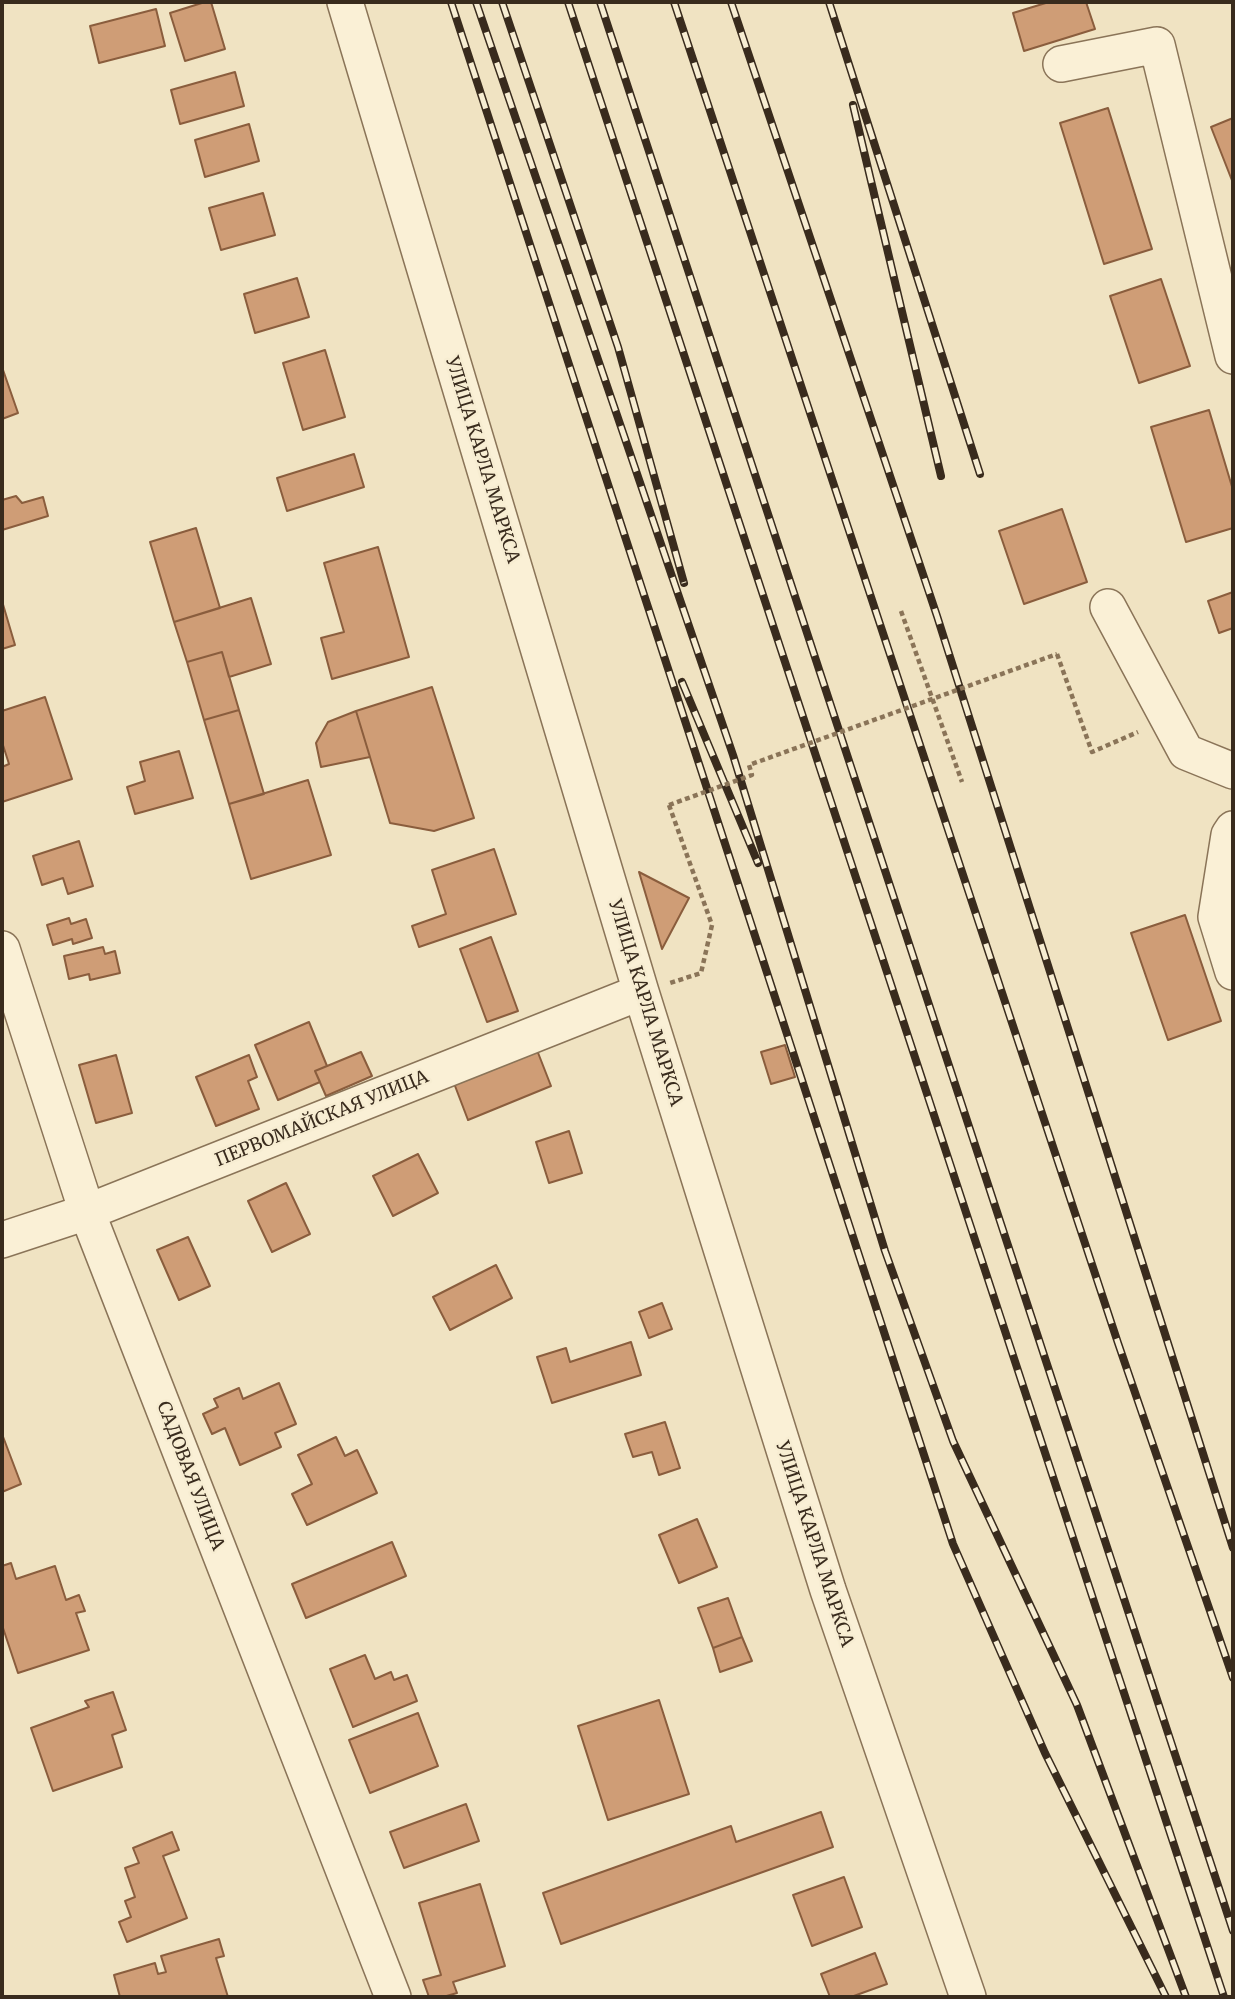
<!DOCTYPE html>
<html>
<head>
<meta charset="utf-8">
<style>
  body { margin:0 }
  #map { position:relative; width:1235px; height:1999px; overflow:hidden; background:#f0e3c2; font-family:Merriweather,serif }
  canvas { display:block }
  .frame { position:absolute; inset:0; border:4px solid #392b1d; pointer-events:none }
</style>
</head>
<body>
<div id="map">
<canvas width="1235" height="1999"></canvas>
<div class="frame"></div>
</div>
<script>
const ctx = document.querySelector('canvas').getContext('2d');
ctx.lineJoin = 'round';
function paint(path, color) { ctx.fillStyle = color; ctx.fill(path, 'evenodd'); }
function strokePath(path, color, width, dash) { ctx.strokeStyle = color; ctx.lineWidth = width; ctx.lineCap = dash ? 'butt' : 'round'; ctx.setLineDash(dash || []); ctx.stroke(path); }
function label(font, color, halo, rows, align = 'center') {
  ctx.font = font + ' Merriweather,serif'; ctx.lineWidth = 5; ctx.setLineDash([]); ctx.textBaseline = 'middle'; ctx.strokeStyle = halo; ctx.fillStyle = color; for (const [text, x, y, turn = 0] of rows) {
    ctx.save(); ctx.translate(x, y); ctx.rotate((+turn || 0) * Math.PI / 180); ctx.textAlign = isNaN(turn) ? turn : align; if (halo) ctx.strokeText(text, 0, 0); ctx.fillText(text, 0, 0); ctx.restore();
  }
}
const building = new Path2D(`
  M205 2H211L225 49 185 61 170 13Z
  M1049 2H1086L1095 29 1024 51 1013 13Z
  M156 9 165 46 99 63 90 26Z
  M235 72 244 106 180 124 171 90Z
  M1108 108 1152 249 1104 264 1060 123Z
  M1233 118V183L1211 127Z
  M249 124 259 161 205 177 195 140Z
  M263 193 275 235 221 250 209 208Z
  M297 278 309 317 255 333 244 294Z
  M1161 279 1190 366 1139 383 1110 296Z
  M325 350 345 417 303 430 283 363Z
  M2 367 18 413 2 419Z
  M1209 410 1233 490V528L1186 542 1151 427Z
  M354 454 364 487 287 511 277 478Z
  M16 496 22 503 43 497 48 516 2 530V500Z
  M1062 509 1087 582 1024 604 999 531Z
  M196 528 220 608 174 622 150 542Z
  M378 547 409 657 332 679 321 638 344 632 324 563Z
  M1233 592V628L1219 633 1208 601Z
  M251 598 271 664 229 677 222 652 187 662 174 622Z
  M2 601 15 645 2 649Z
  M222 652 239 710 204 720 187 662Z
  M432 687 474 818 434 831 390 823 356 711Z
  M45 697 72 779 2 802V767L9 764 2 742V711Z
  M239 710 264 794 229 804 204 720Z
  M356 711 370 757 321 767 316 743 328 722Z
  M179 751 193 798 135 814 127 787 145 781 140 762Z
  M308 780 331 855 251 879 229 804Z
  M79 841 93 886 68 894 63 878 42 885 33 856Z
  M494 849 516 914 419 947 412 926 446 914 432 870Z
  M639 872 689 898 662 949Z
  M1185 915 1221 1021 1168 1040 1131 933Z
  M69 918 71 924 86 919 92 938 73 944 72 939 53 945 47 925Z
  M491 937 518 1011 487 1022 460 949Z
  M103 947 105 954 115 951 120 973 90 980 89 974 69 979 64 956Z
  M309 1022 327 1066 315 1071 320 1082 278 1100 255 1045Z
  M535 1045 551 1086 468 1120 452 1078Z
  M785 1045 795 1077 771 1084 761 1052Z
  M361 1052 372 1076 326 1096 315 1071Z
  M116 1055 132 1113 96 1123 79 1065Z
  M249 1055 257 1077 248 1081 259 1109 216 1126 196 1077Z
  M569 1131 582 1173 549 1183 536 1142Z
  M418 1154 438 1193 393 1216 373 1176Z
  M286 1183 310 1234 272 1252 248 1201Z
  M188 1237 210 1286 179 1300 157 1250Z
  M496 1265 512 1298 450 1330 433 1297Z
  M662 1303 672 1329 649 1338 639 1312Z
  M631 1342 641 1375 552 1403 537 1357 566 1348 570 1362Z
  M279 1383 296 1424 275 1433 281 1447 240 1465 225 1428 212 1434 203 1414 218 1407 214 1399 239 1388 243 1399Z
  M665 1422 680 1468 659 1475 652 1452 633 1457 625 1434Z
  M2 1434 21 1484 2 1492Z
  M336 1437 345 1456 357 1450 377 1493 307 1525 292 1494 312 1484 298 1455Z
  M697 1519 717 1567 679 1583 659 1535Z
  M392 1542 406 1576 306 1618 292 1584Z
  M11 1563 16 1579 55 1566 66 1600 79 1595 85 1611 76 1613 89 1650 18 1673 2 1625V1566Z
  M728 1598 742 1637 713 1648 698 1608Z
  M742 1637 752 1661 720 1672 713 1648Z
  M365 1655 375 1679 391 1672 394 1680 407 1675 417 1701 353 1727 330 1669Z
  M113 1692 126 1730 112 1735 122 1767 53 1791 31 1728 89 1707 85 1701Z
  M659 1700 689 1794 608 1820 578 1726Z
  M418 1713 438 1766 370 1793 349 1740Z
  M466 1804 479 1841 404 1868 390 1832Z
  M821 1812 833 1847 561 1944 543 1893 731 1826 736 1842Z
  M172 1832 179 1850 163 1856 187 1918 127 1942 119 1922 131 1917 125 1901 135 1897 125 1868 139 1863 133 1848Z
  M844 1877 862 1927 812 1946 793 1895Z
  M480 1884 505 1966 453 1982 457 1993 443 1997H429L423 1980 441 1975 419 1903Z
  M219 1939 224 1956 216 1958 228 1997H120L114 1975 155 1963 158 1974 166 1972 161 1956Z
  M875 1953 887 1984 851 1997H830L821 1974Z`);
paint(building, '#cf9d76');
strokePath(building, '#8a5d3d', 2);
const minor = new Path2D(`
  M345 2 641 992 828 1590 968 1997
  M1061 64 1157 45 1233 356
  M1108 607 1186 752 1233 771
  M1233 829 1229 835 1216 917 1233 972
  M2 949 87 1212 393 1997
  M2 1240 87 1212 641 992`);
strokePath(minor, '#8a7458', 38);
strokePath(new Path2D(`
  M901 611 962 782
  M1057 654 1092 752 1138 732
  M669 805 712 925 701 973 670 983`), '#8a7458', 4.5, [5, 3.5]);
strokePath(minor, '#faf0d6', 35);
const rail = new Path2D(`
  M451 2 953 1544 1045 1753 1166 1997
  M476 2 733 755 885 1251 953 1441 1077 1705 1186 1997
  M502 2 618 347 684 583
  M568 2 1224 1997
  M600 2 1233 1931
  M674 2 1118 1343 1233 1678
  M731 2 937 616 1233 1548
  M829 2 980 474
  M853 105 941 476
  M682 682 758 863`);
strokePath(rail, '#392b1d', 8);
strokePath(rail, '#f7edd2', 5, [16]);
strokePath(new Path2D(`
  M669 805 752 775 749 765 1057 654`), '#8a7458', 4.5, [5, 3.5]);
label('18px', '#392b1d', '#f7edd2', [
  ["УЛИЦА КАРЛА МАРКСА",482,460,73],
  ["УЛИЦА КАРЛА МАРКСА",645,1003,73],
  ["ПЕРВОМАЙСКАЯ УЛИЦА",322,1119,-22],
  ["САДОВАЯ УЛИЦА",190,1476,69],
  ["УЛИЦА КАРЛА МАРКСА",814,1544,72]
]);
</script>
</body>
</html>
